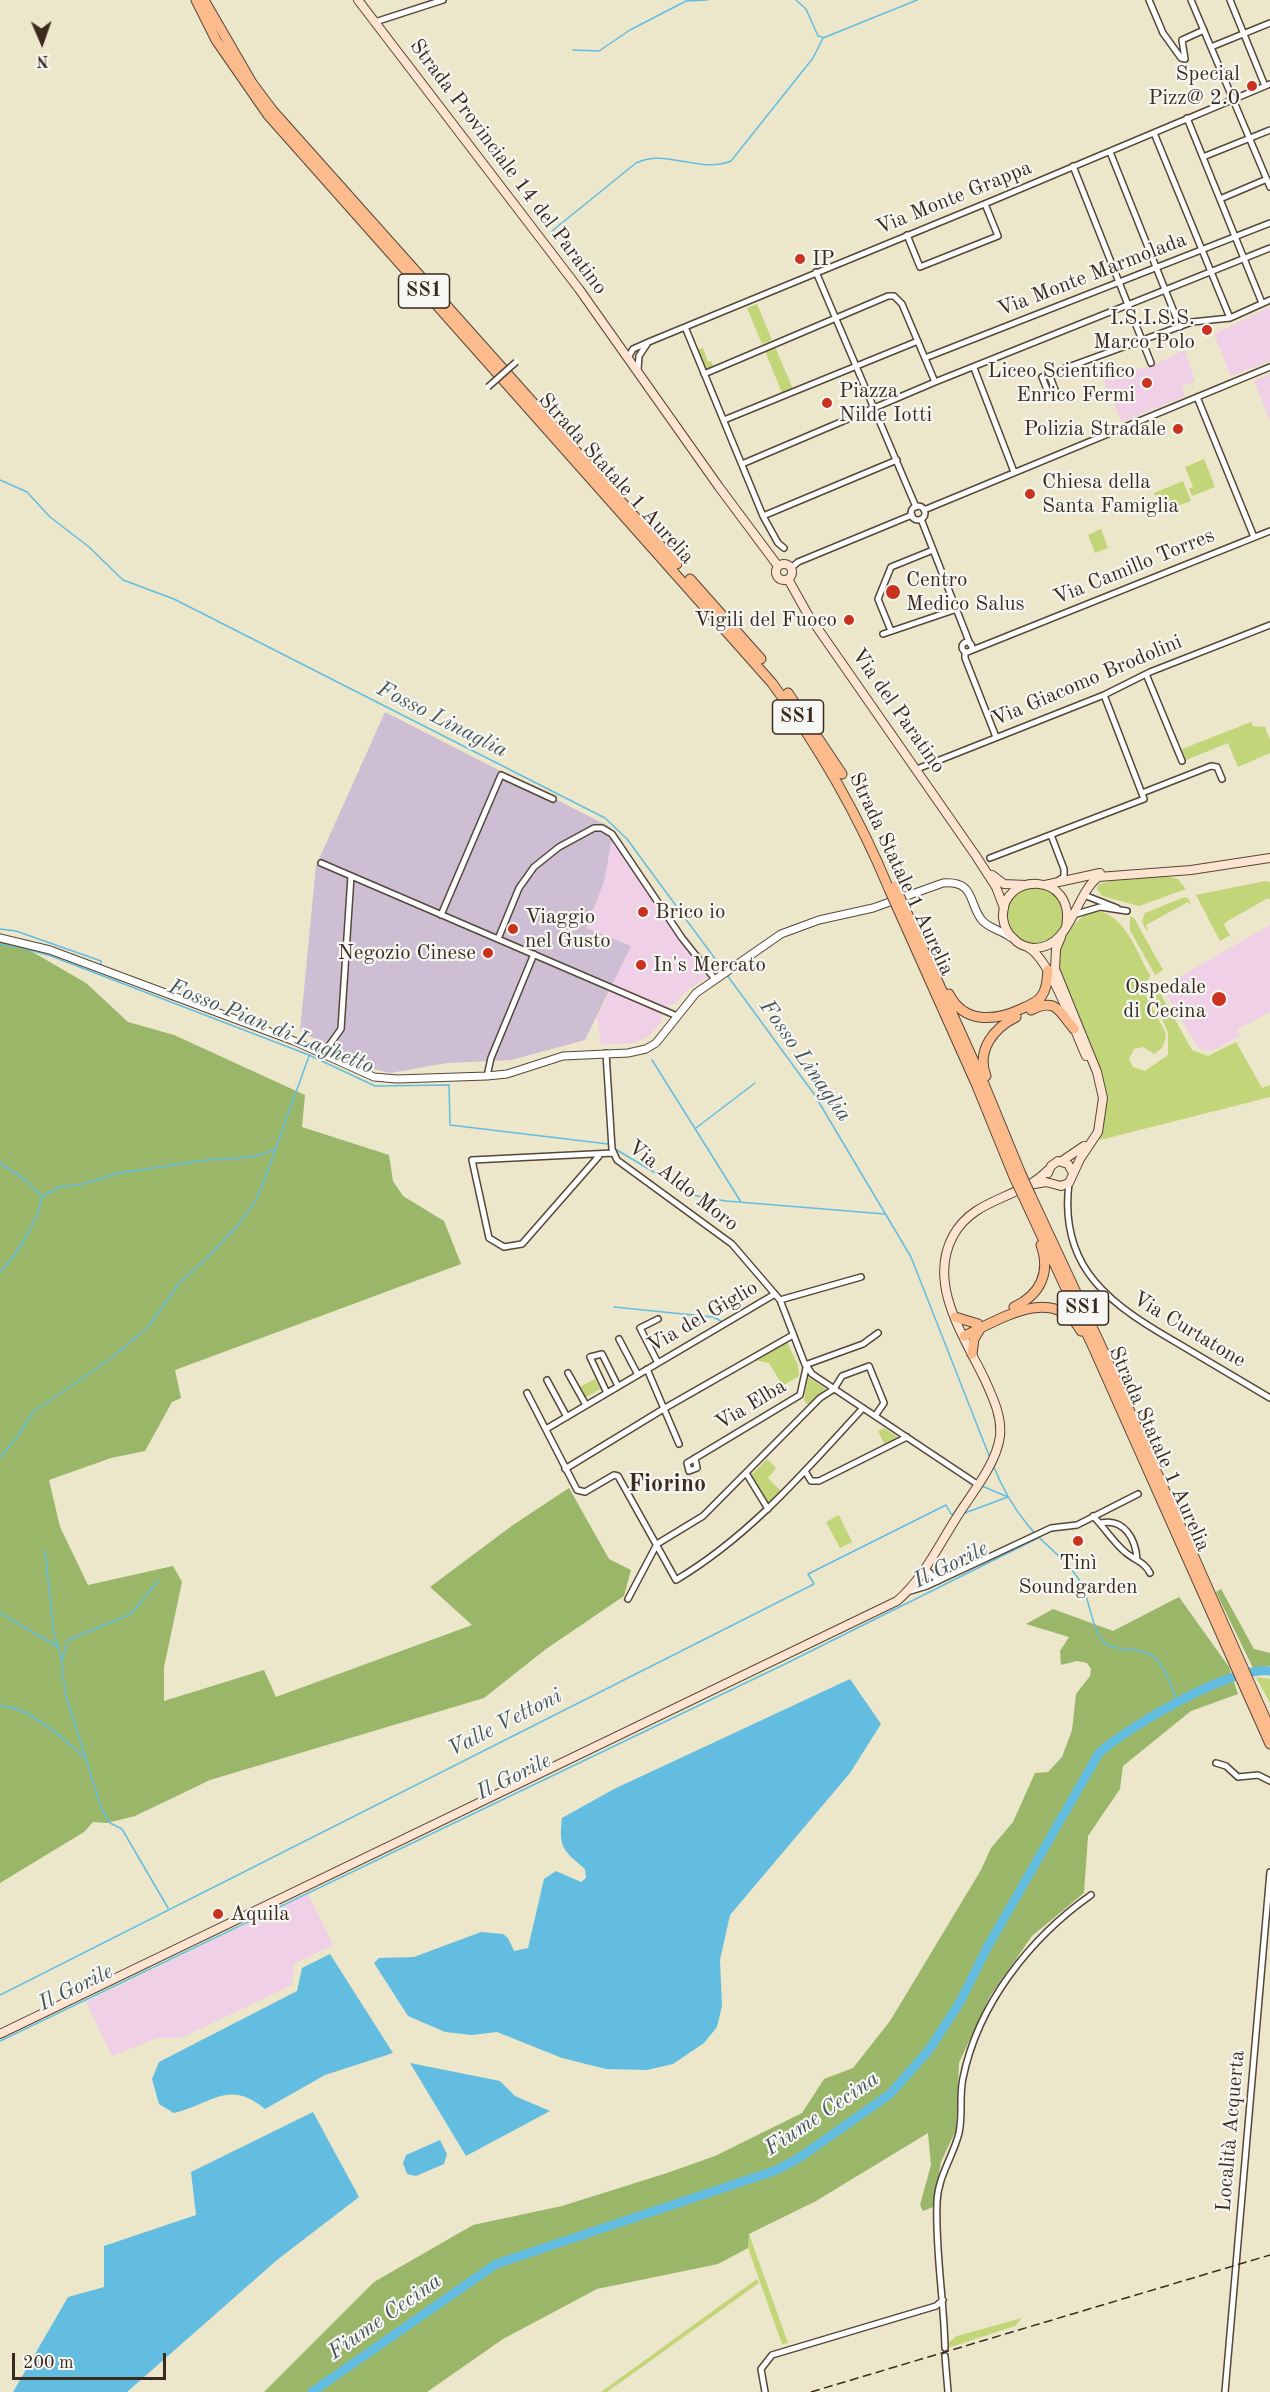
<!DOCTYPE html>
<html>
<head>
<meta charset="utf-8">
<style>
  body { margin:0 }
  #map { position:relative; width:1270px; height:2392px; overflow:hidden; background:#ece6ca; font-family:"Old Standard TT",serif }
  canvas { display:block }
  .north { position:absolute; left:12px; top:12px; width:60px; height:60px; -webkit-text-stroke:4px #f6f6f2; paint-order:stroke; rotate:178deg; font-size:16px; font-weight:700; line-height:24px; text-align:center; color:#3b2a1e }
  .north::after { content:''; display:block; margin:auto; width:21px; height:27px; background:#3b2a1e; clip-path:polygon(50% 0,100% 100%,50% 72%,0 100%) }
  .scale { position:absolute; left:12px; top:2353px; width:154px; height:27px; box-sizing:border-box; border:3px solid #3b2a1e; border-top:0; padding-left:8px; font-size:18px; line-height:21px; white-space:nowrap; color:#3b2a1e; -webkit-text-stroke:4px #f6f6f2; paint-order:stroke }
</style>
</head>
<body>
<div id="map">
<canvas width="1270" height="2392"></canvas>
<div class="north">N</div>
<div class="scale">200 m</div>
</div>
<script>
const ctx = document.querySelector('canvas').getContext('2d');
ctx.lineJoin = 'round';
function paint(path, color) { ctx.fillStyle = color; ctx.fill(path, 'evenodd'); }
function strokePath(path, color, width, dash) { ctx.strokeStyle = color; ctx.lineWidth = width; ctx.lineCap = dash ? 'butt' : 'round'; ctx.setLineDash(dash || []); ctx.stroke(path); }
function label(font, color, halo, rows, align = 'center') {
  ctx.font = font + ' "Old Standard TT",serif'; ctx.lineWidth = 4.5; ctx.setLineDash([]); ctx.textBaseline = 'middle'; ctx.strokeStyle = halo; ctx.fillStyle = color; for (const [text, x, y, turn = 0] of rows) {
    ctx.save(); ctx.translate(x, y); ctx.rotate((+turn || 0) * Math.PI / 180); ctx.textAlign = isNaN(turn) ? turn : align; if (halo) ctx.strokeText(text, 0, 0); ctx.fillText(text, 0, 0); ctx.restore();
  }
}
paint(new Path2D(`
  M1270 307V361L1231 376 1214 334Z
  M1185 350 1195 381 1182 386 1185 396 1122 422 1102 376 1149 367Z
  M1270 374V421L1254 381Z
  M619 839 688 940 715 973 687 990 675 1004 669 1005 662 1014V1022L649 1036 633 1043 601 1045 597 1018 614 983 586 928 604 882 611 844Z
  M1270 925V1012L1237 1030 1240 1036 1212 1051 1198 1048 1162 987Z
  M308 1894 333 1945 294 1964 292 1985 181 2038H158L112 2056 86 2002Z`), '#efd0e7');
paint(new Path2D(`
  M385 712 610 827 619 839 611 844 604 882 586 928 631 946 585 1040 511 1060 447 1063 390 1073 374 1069 300 1031 316 866Z`), '#cdbed3');
paint(new Path2D(`
  M757 304 772 340 762 344 747 308Z
  M775 347 793 389 782 393 765 351Z
  M703 348 708 362 711 361 713 366 707 369 697 350Z
  M1204 459 1215 487 1192 496 1189 489 1193 487 1185 467Z
  M1183 481 1191 501 1162 512 1154 493Z
  M1101 529 1108 548 1095 553 1088 535Z
  M1251 722 1253 726 1265 727 1270 740V753L1238 767 1228 743 1186 760 1182 749Z
  M1166 876 1178 879 1186 889 1139 906 1102 896 1097 889 1099 884 1115 880Z
  M1265 881 1270 882V900L1268 898 1226 922 1224 925 1230 935 1220 941 1196 895Z
  M1006 915a29 29 0 1 1 58 0a29 29 0 1 1-58 0Z
  M1185 897 1189 899 1191 906 1188 902 1146 925 1148 930H1146L1142 921 1145 913Z
  M1092 911C1123 909 1137 953 1150 975L1146 986V994L1165 1032 1166 1038 1162 1048 1154 1054 1143 1047 1134 1049 1129 1059 1133 1067 1145 1071 1168 1055V1033L1150 992 1155 984 1192 1050 1208 1056 1236 1042 1262 1088 1270 1085V1097L1100 1140 1106 1102 1105 1087 1058 969C1057 948 1072 919 1092 911Z
  M1130 916 1134 918 1163 970 1155 975 1130 930Z
  M787 1342 798 1365 799 1376 779 1388 780 1381 769 1363 754 1360Z
  M808 1377 826 1389 808 1405 804 1400Z
  M595 1379 600 1389 585 1398 579 1387Z
  M884 1428 899 1438 885 1445 878 1431Z
  M767 1459 776 1468 768 1478 781 1491 768 1504 751 1475Z
  M839 1515 852 1542 840 1548 826 1522Z
  M1256 1677 1270 1679V1703Z
  M749 2234 788 2343 782 2344 748 2248Z
  M757 2279 759 2283 607 2392H601Z
  M1022 2318 1015 2326 948 2348 949 2342 957 2336Z`), '#c2d579');
paint(new Path2D(`
  M0 933 86 983 128 1022 174 1035 305 1095 302 1127 389 1155 393 1181 403 1196 444 1221 461 1264 175 1370 181 1398 172 1402 145 1451 111 1458 49 1480 60 1527 88 1585 173 1566 182 1582 164 1667V1701L264 1670 276 1697 472 1625 430 1587 513 1525 569 1488 609 1559 631 1570 624 1596 546 1649 484 1698 210 1780 135 1816 107 1823 93 1822 84 1832 0 1883Z
  M1221 1589 1254 1649 1270 1653V1666L1253 1668 1216 1592Z
  M1179 1597 1229 1667 1238 1694 1191 1711 1123 1766 1120 1789 1088 1836 1084 1893 1032 1936 990 1996 959 2063 956 2130 941 2162 933 2207 923 2211 920 2205 931 2165 928 2133 816 2201 749 2234 748 2248 718 2264 597 2289 503 2339 427 2392H264L374 2282 473 2225 562 2206 667 2173 715 2156 802 2113 824 2079 853 2068 890 2021 981 1870 991 1848 1013 1822 1035 1773 1048 1772 1062 1757 1072 1730 1076 1694 1090 1676 1091 1669 1087 1663 1077 1661 1061 1665 1060 1651 1069 1637 1026 1624 1053 1609 1113 1631Z`), '#99b669');
paint(new Path2D(`
  M850 1679 881 1724 850 1773 730 1915 720 1960 722 2006 717 2027 704 2043 673 2064 647 2070 606 2069 562 2058 497 2032 472 2035 445 2032 408 2016 374 1963 379 1958 414 1957 481 1932 503 1934 508 1938 514 1951 528 1948 544 1879 556 1871 581 1882 586 1878 585 1869C564 1851 558 1848 562 1818L614 1789Z
  M330 1954 393 2053 325 2075 265 2109C229 2079 213 2103 174 2113L159 2104 152 2079 159 2062 297 1991 302 1968Z
  M410 2063 500 2081 515 2096 550 2111 466 2156Z
  M313 2112 359 2197 277 2260 127 2392H13L68 2297 104 2287V2246L196 2215 191 2172Z
  M440 2140 447 2154 444 2164 416 2176 407 2174 403 2163 406 2155Z`), '#63bde0');
strokePath(new Path2D(`
  M796 0 806 9 818 36 822 37
  M573 50 599 51 630 30 686 1 707 0
  M552 231 636 163C665 148 700 174 731 161L813 58 823 38 917 0
  M0 480 27 492 50 517 89 547 123 580 174 599 605 818 627 839 724 971
  M0 929 16 931 101 961V964
  M0 945 19 947 51 956 309 1055 375 1086 449 1085 450 1125 608 1144
  M727 975 814 1094 911 1257 990 1458
  M652 1060 741 1202
  M696 1128 755 1083
  M617 1150 692 1195 726 1201 885 1214
  M0 1163 26 1180 41 1196
  M0 1272C16 1256 39 1219 42 1197L59 1187 83 1184 119 1173 207 1160 253 1157 274 1150
  M614 1307 713 1317 721 1321
  M0 1458 18 1436 33 1412 109 1360 148 1327 180 1282 206 1259 239 1224 255 1202 264 1181 309 1056
  M993 1465C1001 1485 1013 1507 1027 1524 1043 1545 1066 1558 1080 1581 1090 1599 1090 1624 1103 1641 1113 1653 1137 1646 1151 1655 1165 1664 1171 1687 1178 1701
  M982 1486 1008 1497
  M962 1514 1008 1497
  M45 1551 54 1635 60 1652 66 1696 102 1810 110 1823 122 1829 168 1908
  M0 1613 58 1647
  M62 1660 68 1640 131 1614 159 1580
  M0 1706C26 1705 66 1740 85 1758
  M0 1995 814 1584 808 1574 946 1505 951 1514H954
  M0 2041 783 1665 1038 1538`), '#63bde0', 1.5);
strokePath(new Path2D(`
  M312 2392 496 2264 777 2170 799 2158 890 2094 929 2050 960 2002 988 1946 1099 1753C1130 1726 1230 1666 1270 1671`), '#63bde0', 9);
const minor = new Path2D(`
  M1149 0 1163 33 1181 58 1185 59 1182 40 1204 30
  M1191 0 1270 187
  M1230 0 1265 86
  M375 22 443 0
  M1211 47 1270 23
  M1187 118 1262 303
  M1154 133 1230 318
  M1110 152 1180 327
  M1203 157 1270 130
  M1073 166 1151 363
  M1220 199 1267 179
  M907 235 920 267 998 236 985 204
  M816 272 916 507
  M685 327 763 516 778 543 784 548
  M629 356 633 349 651 341 994 200 1270 84
  M925 358 1270 223
  M974 368 1014 472
  M638 370 639 356 647 344
  M704 374 888 296H894L902 304 935 382
  M1049 374 1055 390 1048 392 1042 377 1049 374 1192 322 1230 318 1270 300
  M1197 397 1254 537
  M724 420 918 341
  M742 464 935 382 1270 248
  M911 513a7 7 0 1 1 14 0a7 7 0 1 1-14 0Z
  M924 510 1270 367
  M763 516 897 460
  M921 519 970 644
  M791 568 798 562 912 515
  M891 631 878 599 891 567 933 550
  M883 634 957 609
  M962 647a5 5 0 1 1 10 0a5 5 0 1 1-10 0Z
  M970 651 1270 531
  M965 652V658L996 737
  M1146 674 1182 761
  M917 769 1104 695 1150 672 1270 625
  M1142 793 1211 766 1217 767 1222 779
  M1051 835 1064 869V877L1059 880
  M990 858 1144 799 1104 695
  M321 863 677 1016
  M1084 895 1117 908
  M441 915 501 775 553 799
  M1073 915 1100 907 1127 911
  M498 939 519 888 534 867 559 847 594 828H602L612 834 682 938 714 978
  M606 1053 612 1149 617 1160 732 1244 780 1300 804 1362 812 1374 977 1484
  M323 1054 341 1029 351 876
  M487 1076 491 1058 534 954
  M599 1156 522 1244 504 1247 489 1238 472 1160 613 1153
  M1069 1183C1058 1270 1113 1306 1179 1344 1209 1362 1240 1380 1270 1398
  M780 1300 861 1277
  M658 1319 640 1328 658 1363
  M619 1339 638 1375
  M805 1365 863 1344 878 1333
  M647 1369 679 1444
  M568 1373 586 1405
  M547 1380 567 1417
  M527 1393 577 1490 585 1492 614 1475 618 1476 676 1580C750 1536 805 1471 863 1408
  M607 1393 590 1357 602 1354 618 1386
  M546 1429 775 1294
  M695 1458 697 1468 689 1471 687 1463 800 1395 806 1368
  M565 1469 665 1408 793 1335
  M805 1471 811 1481H819L907 1437
  M746 1473 768 1509
  M1093 1516C1104 1527 1113 1542 1125 1552 1134 1560 1145 1562 1150 1573
  M1101 1523C1124 1518 1136 1539 1137 1560
  M925 1568 938 1581
  M907 1592 927 1586 1051 1528 1077 1525 1138 1494
  M628 1599 657 1544 703 1516 820 1398 834 1389 842 1376 869 1366 884 1403 875 1416
  M1216 1763 1226 1766 1238 1777 1258 1775 1270 1781
  M945 2348C944 2299 935 2250 937 2202 938 2176 953 2157 959 2133 963 2114 959 2096 963 2078 978 2004 1030 1938 1091 1895
  M945 2356 948 2392
  M765 2392 761 2369 772 2355 936 2306 943 2300
  M1225 2392 1270 1872`);
const tertiary = new Path2D(`
  M0 938 50 950 294 1041 374 1077 397 1079 487 1076 507 1074 563 1056 628 1053 646 1049 656 1043 696 993 781 934 819 920 873 908 943 883C975 881 968 901 981 919 987 928 1001 930 1010 937`);
const secondary = new Path2D(`
  M358 0 579 289 719 487 778 566
  M776 572a8 8 0 1 1 16 0a8 8 0 1 1-16 0Z
  M788 579 807 613 976 856 996 887 1004 908
  M992 875 1004 884 1026 885
  M1045 885 1100 873
  M1066 927C1077 871 1000 871 1003 918 1004 926 1007 933 1013 938 1018 944 1025 947 1033 948 1071 949 1074 896 1098 877L1191 870 1270 858
  M1029 948C1051 961 1074 1030 1086 1056
  M1062 1161 1084 1146
  M1048 1173 1051 1166 1058 1161 1068 1164 1073 1173
  M1029 1185 1046 1182 1061 1186 1069 1183 1080 1159 1098 1132 1103 1098 1097 1072 1055 969 1056 949 1061 937
  M0 2034 897 1601C922 1580 938 1547 955 1520 970 1495 996 1466 1000 1436 1002 1416 993 1398 985 1380 964 1336 927 1284 953 1236 974 1197 1021 1199 1048 1170`);
const trunk = new Path2D(`
  M196 0 216 40 268 115 772 683C820 748 858 814 889 889
  M204 0 252 83 273 111 677 564
  M690 579 761 659
  M788 693 842 774
  M903 904 984 1084 1021 1174
  M897 907 977 1086 1014 1177
  M949 994C964 1024 995 1021 1021 1009 1028 1006 1036 1003 1041 997 1047 989 1047 980 1048 970
  M1031 1010C1057 997 1059 1012 1074 1029
  M986 1076C976 1050 994 1028 1016 1017
  M1031 1196 1101 1346 1270 1729
  M1024 1198 1094 1349 1270 1744
  M1014 1307C1040 1295 1051 1273 1041 1245
  M955 1317 978 1324
  M964 1336C999 1320 1054 1283 1081 1331
  M972 1354 974 1339 980 1329`);
strokePath(minor, '#564638', 8);
strokePath(tertiary, '#564638', 9);
strokePath(secondary, '#564638', 10);
strokePath(trunk, '#564638', 11);
strokePath(minor, '#fff', 5);
strokePath(tertiary, '#fff', 7);
strokePath(secondary, '#fde4d1', 8);
strokePath(trunk, '#fbbb8d', 9);
strokePath(new Path2D(`
  M811 2392 1270 2255`), '#3b2a1e', 1.5, [9, 4.5]);
const minorBridge = new Path2D(`
  M488 387 516 362`);
const trunkBridge = new Path2D(`
  M895 886 903 904
  M889 889 897 907
  M1021 1174 1031 1196
  M1014 1177 1024 1198`);
strokePath(minorBridge, '#564638', 8, []);
strokePath(trunkBridge, '#564638', 11, []);
strokePath(minorBridge, '#fff', 5);
strokePath(trunkBridge, '#fbbb8d', 9);
for (const [x, y, r, color] of [
  [1252,86,6,"#c8321e"],
  [800,259,6,"#c8321e"],
  [1207,330,6,"#c8321e"],
  [1147,383,6,"#c8321e"],
  [827,403,6,"#c8321e"],
  [1178,429,6,"#c8321e"],
  [1030,494,6,"#c8321e"],
  [893,592,8,"#c8321e"],
  [849,620,6,"#c8321e"],
  [643,912,6,"#c8321e"],
  [513,929,6,"#c8321e"],
  [488,953,6,"#c8321e"],
  [641,965,6,"#c8321e"],
  [1219,999,8,"#c8321e"],
  [1078,1541,6,"#c8321e"],
  [218,1914,6,"#c8321e"]
]) { const dot = new Path2D(); dot.arc(x, y, r, 0, 2 * Math.PI); ctx.fillStyle = color; ctx.fill(dot); strokePath(dot, '#f6f6f2', 2); }
for (const [x, y, w] of [
  [424,291,51],
  [798,717,51],
  [1083,1308,51]
]) { const box = new Path2D(); box.roundRect(x - w / 2, y - 17, w, 34, 4.5); ctx.fillStyle = '#f6f6f2'; ctx.fill(box); strokePath(box, '#3b2a1e', 1.5); }
label('bold 20px', '#3b2a1e', null, [
  ["SS1",424,291],
  ["SS1",798,717],
  ["SS1",1083,1308]
]);
label('21px', '#3b2a1e', '#f6f6f2', [
  ["Special",1240,74,"right"],
  ["Pizz@ 2.0",1240,98,"right"],
  ["IP",812,259],
  ["I.S.I.S.S.",1195,318,"right"],
  ["Marco Polo",1195,342,"right"],
  ["Liceo Scientifico",1135,371,"right"],
  ["Enrico Fermi",1135,395,"right"],
  ["Piazza",839,391],
  ["Nilde Iotti",839,415],
  ["Polizia Stradale",1166,429,"right"],
  ["Chiesa della",1042,482],
  ["Santa Famiglia",1042,506],
  ["Centro",906,580],
  ["Medico Salus",906,604],
  ["Vigili del Fuoco",837,620,"right"],
  ["Brico io",655,912],
  ["Viaggio",525,917],
  ["nel Gusto",525,941],
  ["Negozio Cinese",476,953,"right"],
  ["In's Mercato",653,965],
  ["Ospedale",1206,987,"right"],
  ["di Cecina",1206,1011,"right"],
  ["Tinì",1078,1563,"center"],
  ["Soundgarden",1078,1587,"center"],
  ["Aquila",230,1914]
], 'left');
label('21px', '#3b2a1e', '#f6f6f2', [
  ["Strada Provinciale 14 del Paratino",508,167,53],
  ["Via Monte Grappa",954,198,-22],
  ["Via Monte Marmolada",1092,275,-21],
  ["Strada Statale 1 Aurelia",616,479,48],
  ["Via Camillo Torres",1134,567,-22],
  ["Via Giacomo Brodolini",1087,681,-23],
  ["Via del Paratino",898,711,55],
  ["Strada Statale 1 Aurelia",901,874,65],
  ["Via Aldo Moro",683,1186,38],
  ["Via del Giglio",703,1317,-30],
  ["Via Curtatone",1189,1330,31],
  ["Via Elba",751,1405,-31],
  ["Strada Statale 1 Aurelia",1159,1449,66],
  ["Località Acquerta",1231,2131,-85]
]);
label('italic 22px', '#475658', '#f6f6f2', [
  ["Fosso Linaglia",442,720,27],
  ["Fosso Pian di Laghetto",271,1027,22],
  ["Fosso Linaglia",805,1061,55],
  ["Il Gorile",951,1565,-26],
  ["Valle Vettoni",505,1723,-27],
  ["Il Gorile",514,1777,-26],
  ["Il Gorile",76,1988,-26],
  ["Fiume Cecina",822,2114,-34],
  ["Fiume Cecina",385,2317,-35]
]);
label('bold 24px', '#3b2a1e', '#f6f6f2', [
  ["Fiorino",667,1485]
]);
</script>
</body>
</html>
